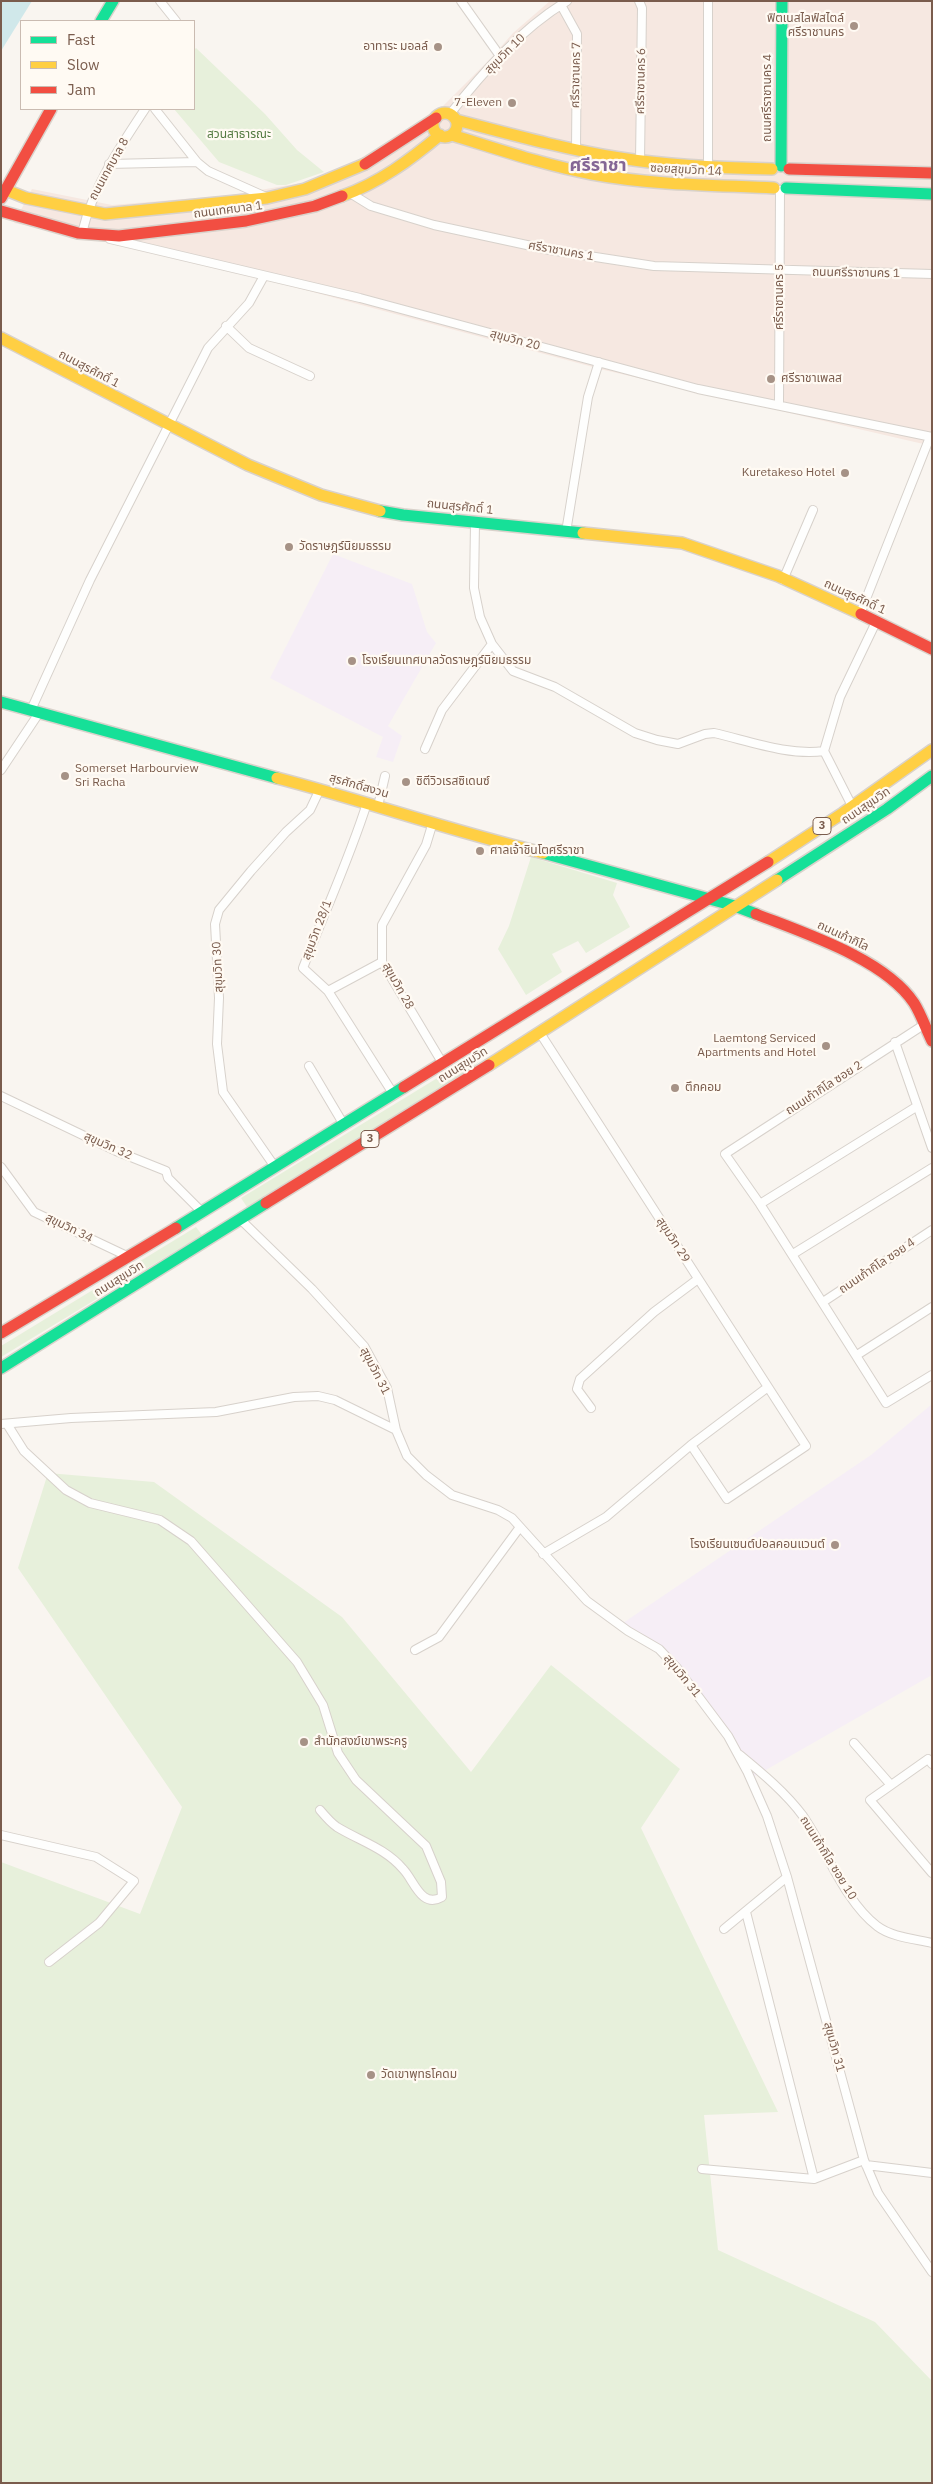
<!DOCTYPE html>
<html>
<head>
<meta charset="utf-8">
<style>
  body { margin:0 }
  #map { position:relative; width:933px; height:2484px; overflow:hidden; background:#f9f5f0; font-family:"IBM Plex Sans",sans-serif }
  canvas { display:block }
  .frame { position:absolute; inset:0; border:2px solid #7a5c4d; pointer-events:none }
  .legend { position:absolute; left:20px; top:20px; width:175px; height:90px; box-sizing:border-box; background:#fffaf3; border:1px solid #cabbb1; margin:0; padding:6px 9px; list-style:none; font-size:15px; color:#7a5c4d }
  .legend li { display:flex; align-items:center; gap:10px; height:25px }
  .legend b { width:25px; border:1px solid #cabbb1 }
</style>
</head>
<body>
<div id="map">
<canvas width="933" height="2484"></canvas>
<div class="frame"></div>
<ul class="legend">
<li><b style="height:6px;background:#16e098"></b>Fast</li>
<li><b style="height:6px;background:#ffcf43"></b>Slow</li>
<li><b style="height:6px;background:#f24e42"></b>Jam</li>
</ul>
</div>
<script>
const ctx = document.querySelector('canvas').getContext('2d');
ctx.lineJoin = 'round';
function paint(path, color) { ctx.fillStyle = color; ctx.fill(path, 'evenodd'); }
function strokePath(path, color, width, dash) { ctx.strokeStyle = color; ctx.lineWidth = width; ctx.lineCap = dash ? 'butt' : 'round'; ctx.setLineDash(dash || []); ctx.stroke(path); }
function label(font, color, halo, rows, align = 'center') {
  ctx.font = font + ' "IBM Plex Sans","Noto Sans Thai",sans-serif'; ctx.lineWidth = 4.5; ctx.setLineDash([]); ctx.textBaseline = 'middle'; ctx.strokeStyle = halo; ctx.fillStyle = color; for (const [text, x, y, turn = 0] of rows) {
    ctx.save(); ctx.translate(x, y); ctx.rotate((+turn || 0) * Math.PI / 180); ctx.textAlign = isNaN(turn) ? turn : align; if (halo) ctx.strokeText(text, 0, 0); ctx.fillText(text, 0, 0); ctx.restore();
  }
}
paint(new Path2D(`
  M550 1H932V446L604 370 268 280 150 251 14 223 32 189 112 205 231 195 301 183 337 173 442 107 491 58 513 33Z`), '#f6e8e1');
paint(new Path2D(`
  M333 554 412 584 427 632 436 643 388 726 402 736 393 762 376 757 383 737 270 678Z
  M932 1404V1675L750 1779 728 1736 662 1652 623 1623 871 1455Z`), '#f6eef6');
paint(new Path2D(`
  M196 48 265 114 297 150 324 172 286 185H277L219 162 174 109H194V50Z
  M531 857 617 883 613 895 630 927 586 953 578 941 552 954 562 972 526 995 498 949 509 926Z
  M485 1056 465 1074 247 1207 241 1198 457 1066Z
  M196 1227 202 1235 1 1357V1346Z
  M48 1473 154 1482 342 1617 471 1772 551 1665 680 1769 641 1828 778 2112 704 2115 718 2250 875 2322 932 2381V2483H1V1862L140 1914 182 1807 18 1568Z`), '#e7f0db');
paint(new Path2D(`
  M1 1H32L1 51Z`), '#d0e8ea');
const street = new Path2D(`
  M160 1 176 21
  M461 1 500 56
  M639 1 642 8 640 161
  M708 1V167
  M561 5 577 34 576 149
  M155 109 197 162 208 171 266 197
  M450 114C483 72 521 29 567 1
  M109 164 197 162
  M350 193 371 206 434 225 550 250 654 266 932 274
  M82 233C93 187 119 148 145 109
  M110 239 360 298 698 389 932 437
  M226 326 249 348 310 376
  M779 404 780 190
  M475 523 474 588 480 617 492 644 513 671 555 687 635 733 657 740 678 744 705 734 714 733C749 741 789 756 824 751L840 697 876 622
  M566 532 588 397 599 362
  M783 580 813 510
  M860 614 930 437
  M31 710 90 580 208 348 249 303 264 276
  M425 749 442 710 492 644
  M824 751 852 806
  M1 770 39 713
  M367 803C349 860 324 913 303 968L328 991 394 1095
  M378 806 385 776
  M433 822 426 845 382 925V962L443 1064
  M328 991 382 962
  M925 1024 725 1154 760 1204 886 1403 932 1375
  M540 1033 806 1446 727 1499 691 1445
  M895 1042 932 1148
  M309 1066 344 1125
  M1 1096 116 1151 166 1171 168 1178 202 1212
  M1 1167 34 1212 127 1256
  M275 1167 223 1092 217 1044 219 998 215 924 219 910 251 871 286 832 310 810 320 789
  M760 1204 916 1107
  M241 1220 312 1289 364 1346 387 1388 396 1430 407 1456 426 1475 452 1495 498 1510 512 1518 587 1601 628 1631 659 1649 677 1668 728 1736 747 1771 767 1816 787 1877 864 2160 878 2193 932 2272
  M793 1254 932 1168
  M823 1302 932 1230
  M857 1355 932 1307
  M591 1408 577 1389 580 1379 654 1312 698 1279
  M1 1424 71 1418 216 1412 294 1397 318 1396 335 1400 396 1430
  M7 1424 24 1451 66 1490 90 1503 160 1520 191 1541 297 1662 323 1705 338 1753 356 1780 426 1846 441 1882 442 1897C421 1909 414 1880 403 1869 385 1848 360 1841 337 1827 331 1823 325 1816 320 1810
  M543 1554 606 1517 691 1445 768 1387
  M415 1650 439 1637 520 1527
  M854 1743 890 1784
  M740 1755C762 1773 786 1793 803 1816 826 1849 845 1902 877 1926 891 1937 915 1939 932 1943
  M932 1764 928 1759 870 1800 932 1873
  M1 1835 96 1857 134 1881 99 1923 49 1962
  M746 1912 814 2179
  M724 1929 787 1877
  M866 2165 932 2173
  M702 2169 814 2179 864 2160`);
const fast = new Path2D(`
  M101 21 113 1
  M781 166 782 1
  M786 188 932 194
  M380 511 403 515 583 533
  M1 702 277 778
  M543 853 735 906 756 914
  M777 880 887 809 932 776
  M176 1228 404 1087
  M1 1368 266 1203`);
const slow = new Path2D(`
  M433 125a12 12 0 1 1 24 0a12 12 0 1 1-24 0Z
  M456 120C510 134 564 149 620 158 670 166 721 168 772 169
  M452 135C498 149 544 165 592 174 652 185 713 185 774 188
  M6 190 26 198 105 214 267 198 305 189 365 164
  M342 196C379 183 410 160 440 135
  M1 338 248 465 321 495 380 511
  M583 533 682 543 778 576 861 614
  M277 778C366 801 453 832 543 853
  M768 862 843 813 932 750
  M489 1065 777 880`);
const jam = new Path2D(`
  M365 164 436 118
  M789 169 932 173
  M1 198 51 109
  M1 211 78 233 119 236 246 221 315 206 342 196
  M861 614 932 649
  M756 914C804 933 885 959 914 1003 921 1014 926 1029 932 1041
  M404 1087 768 862
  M266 1203 489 1065
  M1 1333 176 1228`);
strokePath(street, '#d7d1cb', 10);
strokePath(fast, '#d9d2cb', 14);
strokePath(slow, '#d9d2cb', 14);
strokePath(jam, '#d9d2cb', 14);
strokePath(street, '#fefefd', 8);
strokePath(fast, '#16e098', 11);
strokePath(slow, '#ffcf43', 11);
strokePath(jam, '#f24e42', 11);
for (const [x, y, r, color] of [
  [854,26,5,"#a69286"],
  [438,47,5,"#a69286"],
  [512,103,5,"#a69286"],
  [771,379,5,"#a69286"],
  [845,473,5,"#a69286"],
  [289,547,5,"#a69286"],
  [352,661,5,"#a69286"],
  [65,776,5,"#a69286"],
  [406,782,5,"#a69286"],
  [480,851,5,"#a69286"],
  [826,1046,5,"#a69286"],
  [675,1088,5,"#a69286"],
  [835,1545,5,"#a69286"],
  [304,1742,5,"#a69286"],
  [371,2075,5,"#a69286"]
]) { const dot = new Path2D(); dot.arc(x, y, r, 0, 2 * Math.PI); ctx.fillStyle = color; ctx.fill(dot); strokePath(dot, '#fffaf3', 2); }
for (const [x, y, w] of [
  [822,826,18],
  [370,1139,18]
]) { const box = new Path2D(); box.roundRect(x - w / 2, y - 8.5, w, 17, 4); ctx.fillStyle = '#fffaf3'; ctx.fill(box); strokePath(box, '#7a5c4d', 1); }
label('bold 11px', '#7a5c4d', null, [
  ["3",822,826],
  ["3",370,1139]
]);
label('12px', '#7a5c4d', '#fffaf3', [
  ["ฟิตเนสไลฟ์สไตล์",844,19,"right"],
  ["ศรีราชานคร",844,33,"right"],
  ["อาทาระ มอลล์",428,47,"right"],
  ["7-Eleven",502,103,"right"],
  ["ศรีราชาเพลส",781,379],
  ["Kuretakeso Hotel",835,473,"right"],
  ["วัดราษฎร์นิยมธรรม",299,547],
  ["โรงเรียนเทศบาลวัดราษฎร์นิยมธรรม",362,661],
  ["Somerset Harbourview",75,769],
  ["Sri Racha",75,783],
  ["ซิตีวิวเรสซิเดนซ์",416,782],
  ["ศาลเจ้าชินโตศรีราชา",490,851],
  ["Laemtong Serviced",816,1039,"right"],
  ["Apartments and Hotel",816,1053,"right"],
  ["ตึกคอม",685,1088],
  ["โรงเรียนเซนต์ปอลคอนแวนต์",825,1545,"right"],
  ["สำนักสงฆ์เขาพระครู",314,1742],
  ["วัดเขาพุทธโคดม",381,2075]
], 'left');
label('12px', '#7a5c4d', '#fffaf3', [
  ["สุขุมวิท 10",505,54,-45],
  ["ศรีราชานคร 7",576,75,-89],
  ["ศรีราชานคร 6",641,81,-89],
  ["ถนนศรีราชานคร 4",768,98,-90],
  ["ถนนเทศบาล 8",109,169,-61],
  ["ซอยสุขุมวิท 14",686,170,3],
  ["ถนนเทศบาล 1",228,210,-7],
  ["ศรีราชานคร 1",561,251,10],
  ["ถนนศรีราชานคร 1",856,273,1],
  ["ศรีราชานคร 5",780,297,-90],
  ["สุขุมวิท 20",515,340,15],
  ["ถนนสุรศักดิ์ 1",89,369,28],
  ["ถนนสุรศักดิ์ 1",460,507,6],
  ["ถนนสุรศักดิ์ 1",855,597,25],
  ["สุรศักดิ์สงวน",359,786,16],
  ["ถนนสุขุมวิท",866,806,-34],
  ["สุขุมวิท 28/1",317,930,-69],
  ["ถนนเก้ากิโล",843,936,25],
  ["สุขุมวิท 30",218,967,-93],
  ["สุขุมวิท 28",398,986,61],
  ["ถนนสุขุมวิท",463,1065,-32],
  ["ถนนเก้ากิโล ซอย 2",824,1088,-33],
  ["สุขุมวิท 32",108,1146,24],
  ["สุขุมวิท 34",69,1228,26],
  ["สุขุมวิท 29",673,1240,57],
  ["ถนนเก้ากิโล ซอย 4",877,1266,-34],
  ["ถนนสุขุมวิท",119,1279,-32],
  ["สุขุมวิท 31",375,1371,63],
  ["สุขุมวิท 31",682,1676,51],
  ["ถนนเก้ากิโล ซอย 10",828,1858,58],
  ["สุขุมวิท 31",834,2047,75]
]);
label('12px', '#537a41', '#fffaf3', [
  ["สวนสาธารณะ",239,135]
]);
label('bold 18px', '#846695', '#fffaf3', [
  ["ศรีราชา",598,166]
]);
</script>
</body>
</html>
